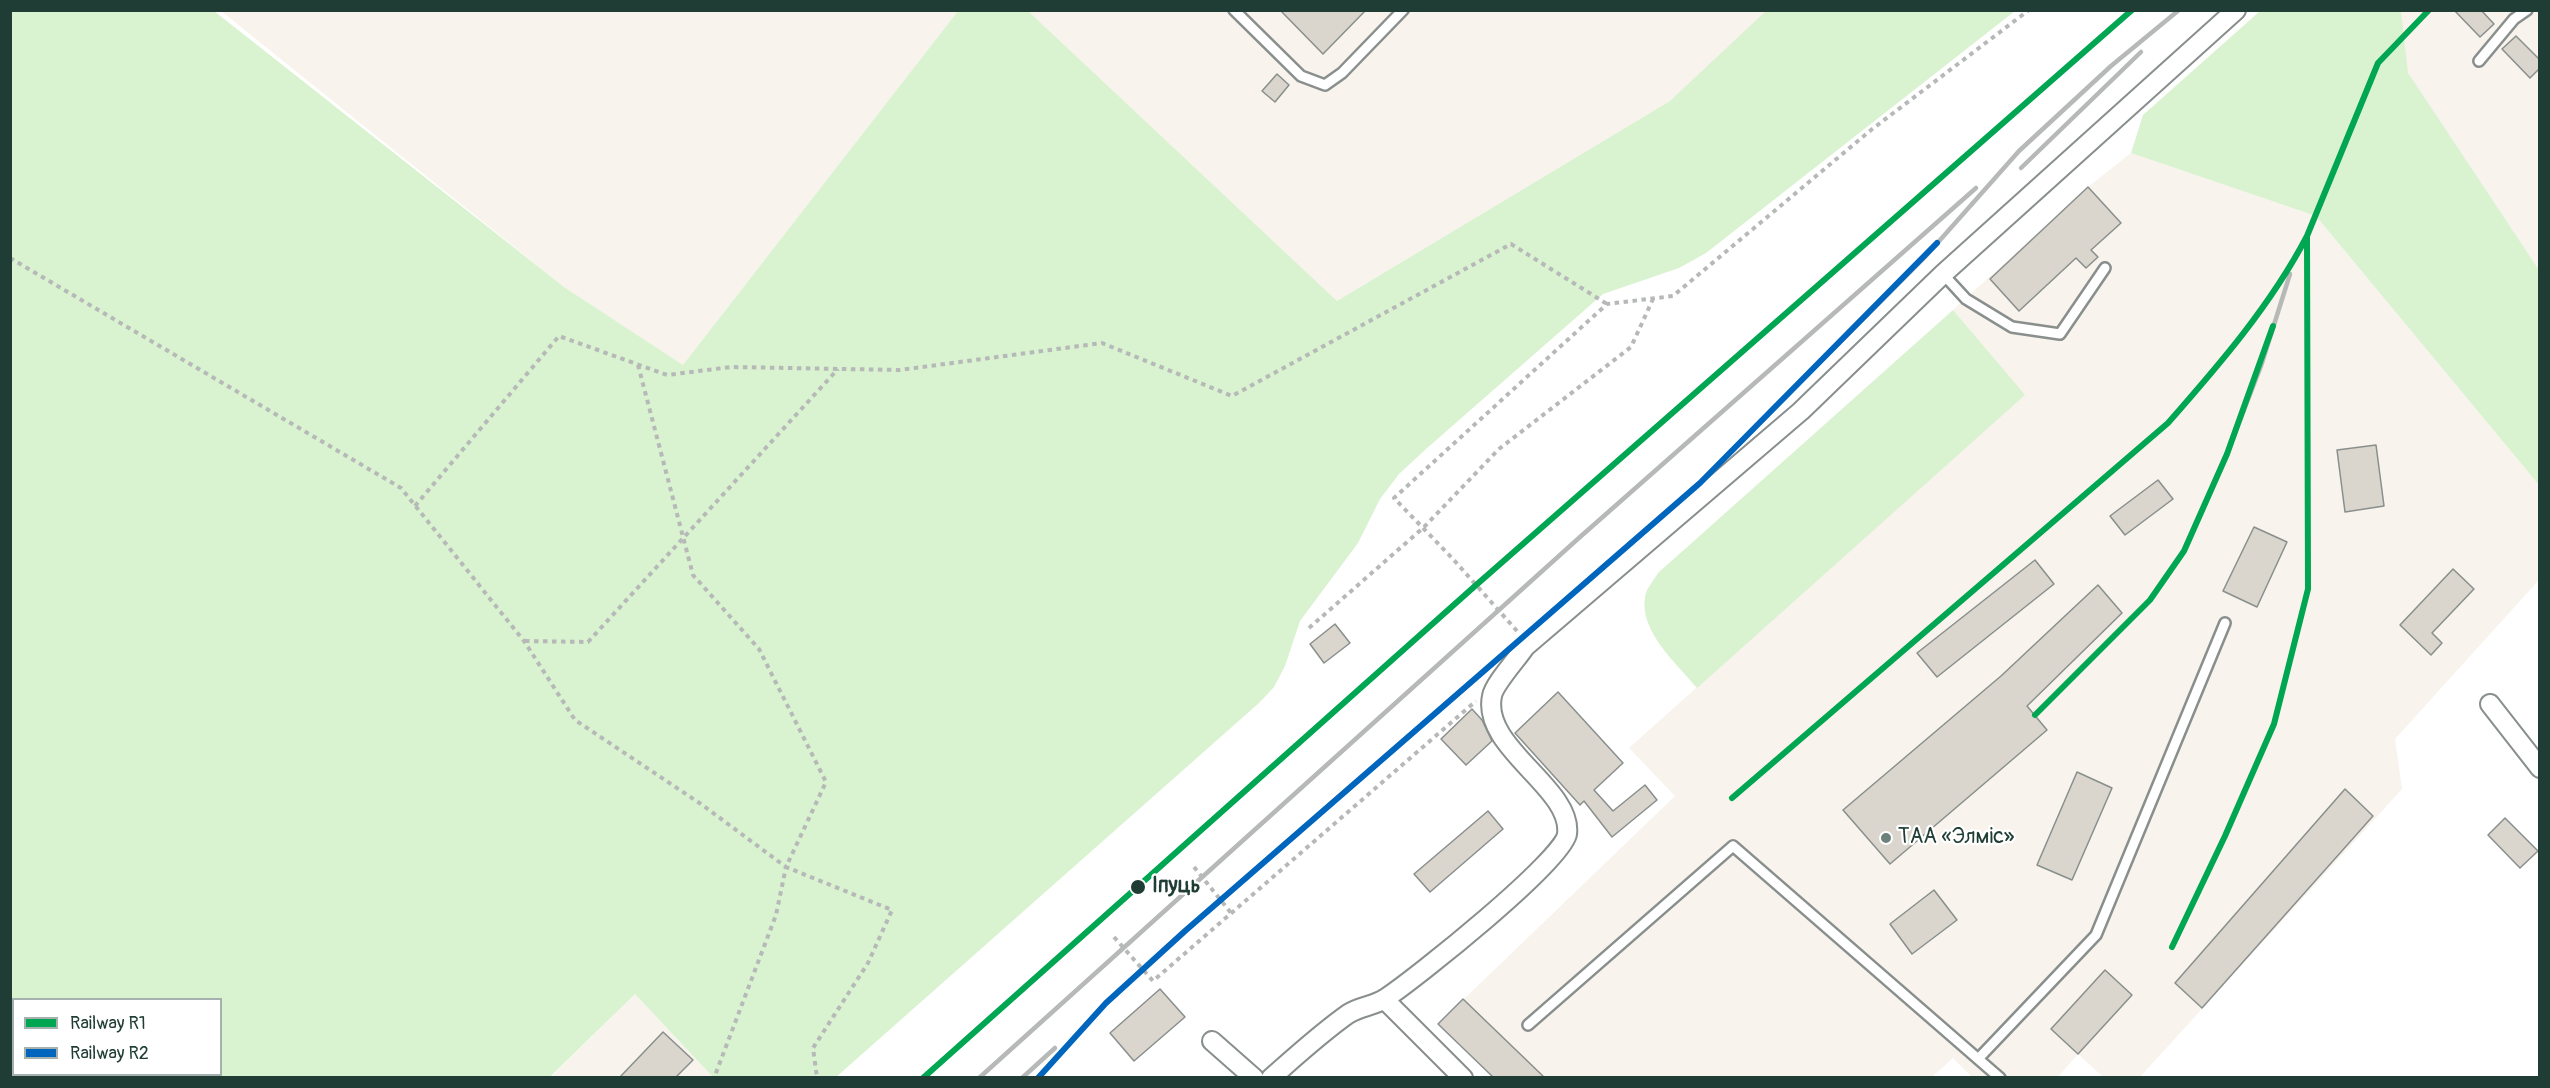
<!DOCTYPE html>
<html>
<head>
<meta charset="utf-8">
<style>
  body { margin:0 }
  #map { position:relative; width:2550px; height:1088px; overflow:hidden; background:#fff; font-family:Pangolin,sans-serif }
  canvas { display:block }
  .frame { position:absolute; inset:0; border:12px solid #1f3d34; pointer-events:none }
  .legend { position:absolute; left:12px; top:998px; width:210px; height:78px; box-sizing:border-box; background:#fff; border:2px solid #a5b1ae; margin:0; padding:8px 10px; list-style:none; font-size:18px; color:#1f3d34 }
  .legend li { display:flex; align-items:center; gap:12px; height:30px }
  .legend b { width:30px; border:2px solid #a5b1ae }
</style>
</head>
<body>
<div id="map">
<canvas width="2550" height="1088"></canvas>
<div class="frame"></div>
<ul class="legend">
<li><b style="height:8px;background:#00a651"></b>Railway R1</li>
<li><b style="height:8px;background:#0065bd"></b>Railway R2</li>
</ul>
</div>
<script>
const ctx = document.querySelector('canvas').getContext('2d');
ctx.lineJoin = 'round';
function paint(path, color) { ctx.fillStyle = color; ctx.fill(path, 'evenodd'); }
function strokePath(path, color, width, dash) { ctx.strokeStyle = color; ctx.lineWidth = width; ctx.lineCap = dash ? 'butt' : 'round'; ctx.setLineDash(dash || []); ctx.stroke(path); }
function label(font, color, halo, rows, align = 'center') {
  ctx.font = font + ' Pangolin,sans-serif'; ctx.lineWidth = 4.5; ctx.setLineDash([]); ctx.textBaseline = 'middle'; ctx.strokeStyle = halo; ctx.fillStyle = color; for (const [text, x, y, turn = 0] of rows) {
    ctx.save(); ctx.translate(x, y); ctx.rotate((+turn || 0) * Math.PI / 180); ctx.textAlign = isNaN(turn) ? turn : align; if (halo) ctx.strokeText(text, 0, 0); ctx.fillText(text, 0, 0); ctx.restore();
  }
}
paint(new Path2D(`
  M221 11H958L683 365 564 287Z
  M1028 11H1770L1670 101 1337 301Z
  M2401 11H2539V270L2407 73Z
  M2131 153 2316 216 2539 485V580L2395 739 2402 789 2140 1077H2103L2078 1054 2057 1078 1972 1077 1953 1058 1931 1078 1493 1077 1438 1024 1675 796 1629 748 2024 395 1953 310 2088 187Z
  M635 994 713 1077 550 1078Z`), '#f8f3ec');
paint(new Path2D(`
  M10 11H214L564 287 683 365 958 11H1028L1337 301 1670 101 1766 11H2015L1706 253 1679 268 1603 294 1426 449 1399 474 1380 499 1358 543 1300 621 1285 666 1274 687 1259 703 835 1078 713 1077 635 994 550 1077H11ZM14 1000H220V1074H14Z
  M2260 11H2401L2408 73 2539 270V485L2316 216 2131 153 2143 115Z
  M1953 310 2025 395 1697 688C1677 664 1639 631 1645 597 1646 589 1654 580 1658 573Z`), '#d9f2cf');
const building = new Path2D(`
  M1280 10H1366L1323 54Z
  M2454 10H2481L2494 24 2480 37Z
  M2516 36 2540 60V68L2530 78 2502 49Z
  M1277 74 1289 85 1275 102 1262 91Z
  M2088 187 2121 223 2091 250 2098 257 2086 268 2076 258 2019 311 1990 279Z
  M2376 445 2384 506 2345 512 2337 450Z
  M2158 480 2173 499 2125 535 2110 516Z
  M2254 527 2287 542 2257 607 2223 591Z
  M2035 560 2054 584 1937 677 1917 653Z
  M2453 569 2474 589 2432 633 2442 643 2431 655 2400 625Z
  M2098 585 2122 613 2027 706 2047 730 1890 864 1843 810 2001 676Z
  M1335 624 1350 643 1324 663 1310 644Z
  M1558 692 1623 763 1594 790 1613 811 1645 785 1657 800 1612 837 1584 801 1580 805 1515 733Z
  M1472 709 1482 720 1492 741 1466 765 1441 739Z
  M2077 772 2112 788 2072 880 2037 865Z
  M2345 789 2373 816 2202 1008 2175 983Z
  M1488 811 1503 829 1430 892 1414 874Z
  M2505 818 2538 851 2520 868 2488 835Z
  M1934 890 1957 920 1912 954 1890 924Z
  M2105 970 2132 995 2078 1054 2051 1029Z
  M1160 989 1185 1017 1134 1061 1110 1033Z
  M1463 999 1544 1077H1493L1438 1024Z
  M663 1032 693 1060 676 1077H620Z`);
paint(building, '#dbd6cd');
strokePath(building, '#898f8d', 1.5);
const service = new Path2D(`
  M1234 10 1301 76 1325 85 1342 73 1403 10
  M2479 61 2514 19 2527 10
  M1943 274 1966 299 2012 327 2060 334 2105 268
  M1528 1025 1733 846 2000 1078
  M1978 1059 2096 935 2225 623`);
const minor = new Path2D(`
  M2490 704 2540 768
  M1385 1000 1463 1078
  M1212 1041 1254 1078
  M1271 1078C1296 1056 1321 1033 1348 1014 1360 1006 1375 1006 1386 998 1415 979 1564 860 1567 834 1573 788 1481 748 1492 696 1494 684 1518 658 1525 647L1801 411 1943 274 2236 10`);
strokePath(service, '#898f8d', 14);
strokePath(minor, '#898f8d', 22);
strokePath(new Path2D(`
  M10 258 401 488 524 641 575 720 701 804 786 867 776 915 714 1078
  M638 365 693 575 759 649 826 782 786 867 892 910 868 963 813 1048 817 1078
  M415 506 559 336 667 375 731 367 900 370 1102 343 1232 396 1511 244 1607 304
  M1309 628 1423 528 1499 449 1631 347 1653 299
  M1517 631 1453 559 1394 498 1607 304 1673 296 1871 130 2029 10
  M525 641 588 642 838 369
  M1194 867 1231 913
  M1114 937 1153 981 1476 701`), '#b6b9b8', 4, [4.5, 4.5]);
strokePath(service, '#fff', 9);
strokePath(minor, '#fff', 18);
strokePath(new Path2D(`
  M2021 168 2141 52
  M2035 715 2150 600 2184 551 2227 454 2261 366 2290 274
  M1732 798 2168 423C2219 365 2271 305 2307 236L2378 63 2429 10
  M2172 947 2225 836 2274 724 2308 589 2307 239
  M923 1078 1475 586 2132 10
  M979 1078 1580 537 1976 188
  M1022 1078 1055 1048
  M1038 1078 1106 1003 1185 931 1700 483 1925 257 2019 151 2111 66 2179 10`), '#b6b9b8', 4.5);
strokePath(new Path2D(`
  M2035 715 2150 600 2184 551 2227 454 2273 326
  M1732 798 2168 423C2219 365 2271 305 2307 236L2378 63 2429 10
  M2172 947 2225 836 2274 724 2308 589 2307 236
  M923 1078 1475 586 2132 10`), '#00a651', 6);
strokePath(new Path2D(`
  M1038 1078 1106 1003 1185 931 1700 483 1937 243`), '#0065bd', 6);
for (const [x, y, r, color] of [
  [1886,838,6,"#6d817b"],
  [1138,887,8,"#1f3d34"]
]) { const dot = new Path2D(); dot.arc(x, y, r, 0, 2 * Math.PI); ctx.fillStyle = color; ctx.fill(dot); strokePath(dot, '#fff', 2); }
label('21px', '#1f3d34', '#fff', [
  ["ТАА «Элміс»",1898,838]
], 'left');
label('bold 21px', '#1f3d34', '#fff', [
  ["Іпуць",1152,887]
], 'left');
</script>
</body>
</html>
